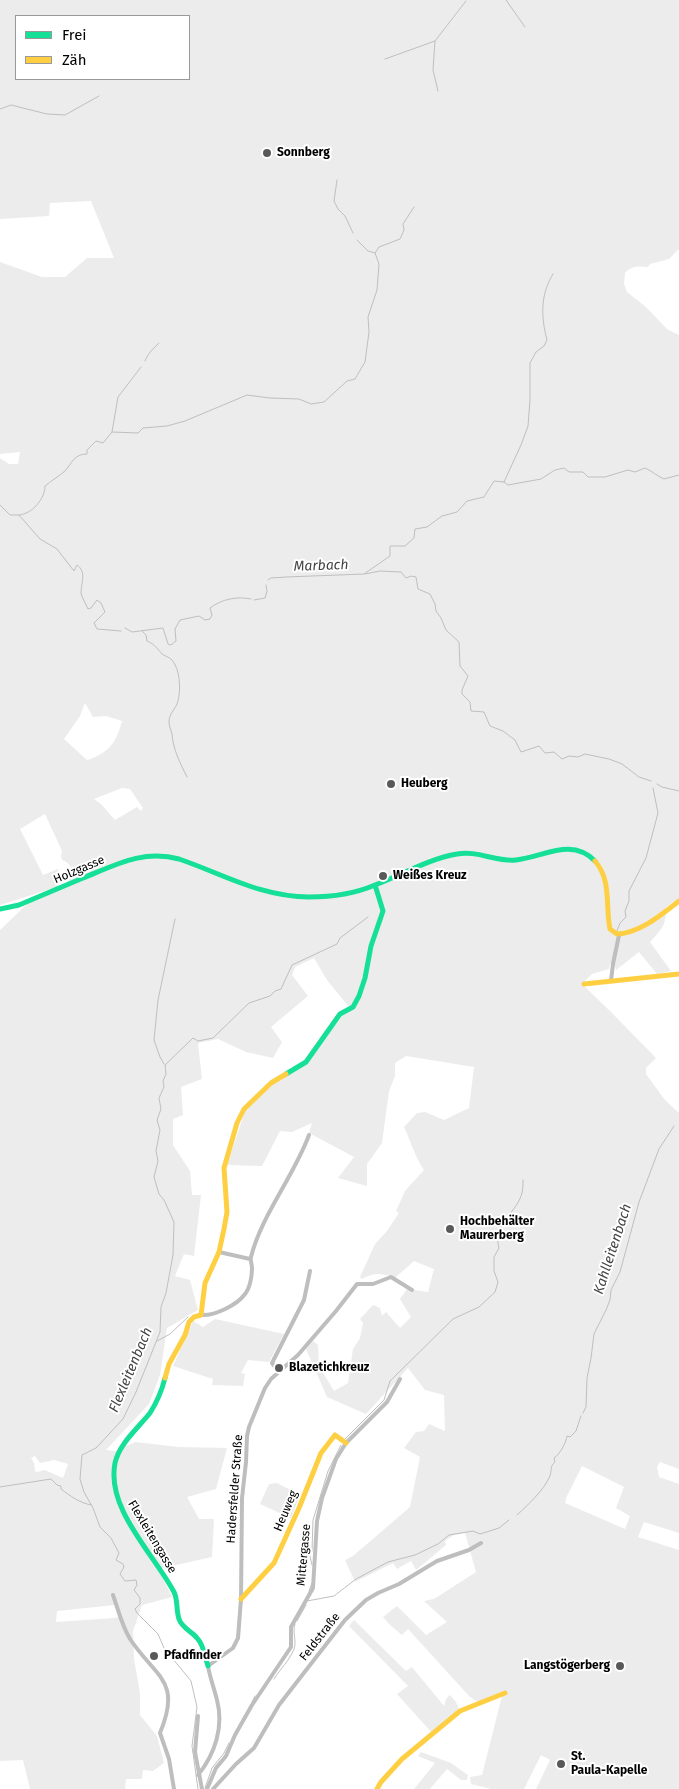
<!DOCTYPE html>
<html>
<head>
<meta charset="utf-8">
<style>
  body { margin:0 }
  #map { position:relative; width:679px; height:1789px; overflow:hidden; background:#fff; font-family:"Fira Sans",sans-serif }
  canvas { display:block }
  .legend { position:absolute; left:15px; top:15px; width:175px; height:65px; box-sizing:border-box; background:#fff; border:1px solid #999; margin:0; padding:6px 9px; list-style:none; font-size:15px; color:#000 }
  .legend li { display:flex; align-items:center; gap:10px; height:25px }
  .legend b { width:25px; border:1px solid #999 }
</style>
</head>
<body>
<div id="map">
<canvas width="679" height="1789"></canvas>
<ul class="legend">
<li><b style="height:6px;background:#16e098"></b>Frei</li>
<li><b style="height:6px;background:#ffcf43"></b>Zäh</li>
</ul>
</div>
<script>
const ctx = document.querySelector('canvas').getContext('2d');
ctx.lineJoin = 'round';
function paint(path, color) { ctx.fillStyle = color; ctx.fill(path, 'evenodd'); }
function strokePath(path, color, width, dash) { ctx.strokeStyle = color; ctx.lineWidth = width; ctx.lineCap = dash ? 'butt' : 'round'; ctx.setLineDash(dash || []); ctx.stroke(path); }
function label(font, color, halo, rows, align = 'center') {
  ctx.font = font + ' "Fira Sans",sans-serif'; ctx.lineWidth = 4; ctx.setLineDash([]); ctx.textBaseline = 'middle'; ctx.strokeStyle = halo; ctx.fillStyle = color; for (const [text, x, y, turn = 0] of rows) {
    ctx.save(); ctx.translate(x, y); ctx.rotate((+turn || 0) * Math.PI / 180); ctx.textAlign = isNaN(turn) ? turn : align; if (halo) ctx.strokeText(text, 0, 0); ctx.fillText(text, 0, 0); ctx.restore();
  }
}
paint(new Path2D(`
  M0 0H679V249L669 259 650 264 648 267C637 266 632 266 625 273L624 284 627 292 646 307 667 329 679 335V898L665 908C668 924 660 931 650 942L671 971 657 974 639 952 616 970 615 966 610 964 609 969 592 974 582 984 611 1012 656 1058 646 1068V1074L665 1100 679 1113V1469L660 1462 657 1467 659 1477 679 1484V1533L644 1522 638 1537 679 1550V1789H536L550 1760 541 1755 524 1789H491L471 1784 470 1777 482 1775 502 1696 479 1703 470 1697 408 1629 402 1635 390 1625 383 1617 397 1606 426 1635 447 1622 424 1601 434 1599 476 1572 465 1533 454 1535 445 1541 446 1545 416 1570 411 1561 397 1569 393 1563 355 1582C352 1574 348 1568 345 1560L353 1556 410 1507 420 1457 404 1448 416 1432 424 1431 429 1424 445 1431 444 1395 425 1390 408 1368 366 1414 327 1397 306 1349 313 1341 318 1345 319 1366 334 1391 348 1383 353 1349 360 1338 363 1323 360 1319 373 1305 380 1308 382 1316 386 1312 400 1328 411 1317 400 1299 407 1289 428 1292 434 1269 414 1261 395 1278C382 1273 374 1272 362 1279L360 1277 375 1244 387 1231 399 1213 396 1211 405 1191 424 1170C415 1157 411 1142 404 1127L417 1113 425 1112 444 1120 469 1108 474 1067 406 1056 395 1063V1076L389 1091 382 1143 367 1164V1186L338 1178 354 1157 309 1133 312 1123 292 1132 280 1131 262 1166 227 1165 245 1111 276 1081 307 1062 349 1007 327 980 314 958 295 967 292 975 308 996 271 1027 282 1042 273 1058 246 1052 218 1039 198 1043 202 1079 181 1087 183 1115 173 1119V1145L190 1171 192 1195H201L194 1256 184 1254 175 1276 190 1280 198 1310 167 1328 160 1375 149 1404 106 1450 115 1451 135 1442 179 1447 227 1448 216 1489 187 1497 199 1519H214L212 1557 158 1569 172 1597 142 1605 133 1631 134 1659 140 1693V1715L157 1736 164 1763 153 1771 143 1770 142 1779H126L125 1789H30L23 1760 0 1761V930L27 904 79 882H68L67 880 73 876C71 868 71 863 62 860L61 856 62 851 45 814 20 829 43 875 58 869 60 879 57 887 0 905V458L9 464H18L20 452 0 454V262L42 277H65L87 258H114L91 201 50 203 49 216 0 219ZM16 16H189V79H16ZM85 703 93 717 106 716 122 721C116 743 109 753 87 760L64 739 80 716ZM122 788 130 789 143 808 141 811 137 807 115 820 102 805 94 799ZM35 1456 40 1463 54 1460 68 1464 63 1478 45 1470 37 1472 35 1471 34 1463 31 1458ZM582 1466 624 1487 616 1508 630 1516 625 1529 565 1503 566 1498ZM115 1605 118 1617 114 1618 56 1622 57 1611Z
  M215 1319 284 1334 269 1362 248 1360 241 1373 245 1374 243 1386 212 1385 213 1379 173 1366 193 1321 203 1327Z
  M277 1483 300 1495 291 1518 260 1504 269 1484Z
  M354 1620 406 1671 412 1667 444 1706 446 1699 450 1695 456 1702 459 1709 433 1734 397 1694 408 1686 349 1626Z
  M421 1752 451 1763 468 1775 467 1780H461L447 1769 430 1789H414L435 1763 418 1756Z`), '#ececec');
strokePath(new Path2D(`
  M506 0 525 27
  M435 41 433 70 438 91
  M385 59 435 41 466 1
  M0 109 11 105 47 114 65 115 99 96
  M337 180 334 201 338 209 345 216 353 233
  M357 240 368 251 375 253
  M145 361C148 353 153 349 159 343
  M112 432 118 397 141 367
  M504 482 521 445 528 426 530 400V363L536 352 544 346 547 340C541 317 540 295 553 274
  M0 505 10 515H19L40 539 57 549 74 571 77 565C87 572 81 583 81 593 82 598 86 604 88 609L91 608 97 600 101 603 105 612 94 623 97 629 121 631
  M19 515C32 514 45 499 45 486 51 481 59 476 65 471 72 463 74 454 87 454V450L96 441 103 443 112 432 138 433 143 428 167 426 185 421 247 395 270 398 299 399 311 404 324 402 347 381 355 379 365 362 369 332 368 317 377 290 379 264 375 253 379 247 400 239 404 230 403 224 414 207
  M365 574 380 571 401 572 406 578 411 576 416 577 418 589 430 594 435 604 436 611 441 618 446 630 459 642 460 666 468 676 462 690V694L470 702 471 711 484 712 490 726 503 731 515 740 521 752 539 746 545 753 554 752 562 759 569 756 578 757 585 754 609 759 622 764 639 777 651 781
  M268 580 271 578 286 577 364 574 390 556V546H405L414 538 415 529 427 527 442 516 457 512 467 501 484 497 494 481 504 482 508 485 541 479 555 470 564 468 569 472H583L588 477H605L628 470 635 472 645 468C652 471 657 476 664 479L679 475
  M254 600 265 598 267 591 266 585
  M125 628 132 632 163 628 168 644 171 645 176 641 175 629 180 620 199 616 205 620 210 619 212 615 210 608C222 599 237 596 251 599
  M142 631 146 635 147 641C154 644 157 648 162 654 165 656 169 657 172 660 180 669 181 689 178 701 176 709 169 713 169 722 169 726 171 730 172 734 173 749 180 763 187 777
  M657 784 662 787 679 791
  M617 931 620 923 626 917 625 911 629 901V891L646 858 658 813 653 788
  M164 1064 160 1057 154 1040 158 1000 175 919
  M157 1341 170 1334 188 1317
  M583 1413 586 1407 587 1378 591 1358 594 1334 606 1310 610 1300 611 1290 620 1272 639 1202 659 1149 674 1126
  M345 1439 384 1400 390 1381 453 1319 479 1307 495 1292 498 1282 494 1271V1257L499 1248C492 1224 517 1213 522 1193 523 1189 523 1184 523 1180
  M0 1487 51 1479 57 1485 61 1486V1489C70 1496 80 1503 91 1505
  M517 1515C528 1505 544 1490 550 1476 552 1469 550 1466 555 1462L554 1458C560 1454 566 1443 567 1436L570 1437 576 1431 581 1416
  M312 1565 310 1556 312 1551 313 1520 328 1471 341 1445
  M309 1591 312 1583
  M307 1601 334 1596 356 1579 388 1562 415 1555 438 1544 449 1535 473 1531 480 1534 499 1528 509 1520
  M297 1621 306 1605
  M274 1679C280 1669 290 1660 294 1649 297 1641 292 1632 295 1624
  M252 1702 255 1696
  M205 1788 212 1768 224 1753 229 1743
  M198 1789 192 1746 197 1707 191 1681 164 1648 158 1634 137 1613 135 1609 140 1604V1598L134 1590 137 1585 136 1580 125 1581 120 1574 124 1567 123 1564 116 1560 119 1553 111 1538 100 1527 93 1508 84 1492 80 1479 82 1455 96 1448 123 1419 136 1392 160 1332 161 1307 166 1293 173 1255 174 1222 164 1200 159 1194 154 1177 158 1161 156 1151 160 1130 157 1120 161 1109 159 1098 164 1087 163 1081 166 1074 165 1065 193 1038 198 1041 213 1038 249 1003 270 996 275 991 281 989 292 965 337 944 340 938 368 917`), '#bfbfbf', 1);
strokePath(new Path2D(`
  M611 981 613 964 619 935
  M219 1252 250 1259
  M201 1315C215 1316 237 1305 245 1294 250 1288 252 1276 252 1268 252 1264 250 1261 251 1257 261 1216 294 1176 309 1135
  M278 1371 272 1363 304 1300 310 1271
  M113 1595C118 1609 122 1626 130 1639 156 1678 182 1680 160 1733L169 1759 174 1789
  M198 1716 195 1752 202 1789
  M198 1775C215 1754 224 1727 217 1700 214 1688 210 1678 208 1666L233 1648 238 1638 241 1599 242 1498 246 1462 247 1436 249 1427 265 1388 271 1379 298 1355 336 1311 357 1284H373L391 1277 412 1290
  M207 1789 216 1768 226 1756 235 1735 252 1705 291 1647V1627L313 1588 317 1521 322 1498 336 1459 346 1443 387 1402 400 1379
  M213 1789 236 1764 254 1748 279 1705 345 1620 366 1600 378 1593 399 1584 437 1561 469 1550 481 1543`), '#bebebe', 4);
strokePath(new Path2D(`
  M0 909 19 905C40 896 62 887 83 878 115 865 144 849 179 859 223 874 261 897 309 897 331 897 354 894 375 885 402 875 428 859 457 854 477 850 496 862 516 860 544 857 571 837 595 861
  M286 1074 306 1062 340 1014 353 1007 359 996 365 978 371 946 383 911 375 885
  M165 1378C162 1390 157 1402 150 1413 138 1428 119 1444 115 1463 106 1509 154 1554 174 1592 178 1600 176 1610 179 1619 182 1628 191 1631 197 1638 204 1645 205 1657 208 1666`), '#16e098', 5);
strokePath(new Path2D(`
  M595 861C612 881 605 905 610 929L617 934C640 933 661 915 679 901
  M584 984 679 974
  M165 1378 169 1364 185 1335 189 1322 194 1317 201 1315 205 1283 219 1252 224 1229 227 1212 224 1168 237 1123 244 1109 271 1083 286 1074
  M241 1599 274 1563 299 1508 321 1453 335 1435 346 1443
  M377 1789 381 1782 402 1759 460 1711 505 1693`), '#ffcf43', 5);
for (const [x, y, r, color] of [
  [267,153,5,"#595959"],
  [391,784,5,"#595959"],
  [383,876,5,"#595959"],
  [450,1229,5,"#595959"],
  [279,1368,5,"#595959"],
  [154,1656,5,"#595959"],
  [620,1666,5,"#595959"],
  [561,1764,5,"#595959"]
]) { const dot = new Path2D(); dot.arc(x, y, r, 0, 2 * Math.PI); ctx.fillStyle = color; ctx.fill(dot); strokePath(dot, '#fff', 2); }
label('bold 12px', '#000', '#fff', [
  ["Sonnberg",277,153],
  ["Heuberg",401,784],
  ["Weißes Kreuz",393,876],
  ["Hochbehälter",460,1222],
  ["Maurerberg",460,1236],
  ["Blazetichkreuz",289,1368],
  ["Pfadfinder",164,1656],
  ["Langstögerberg",610,1666,"right"],
  ["St.",571,1757],
  ["Paula-Kapelle",571,1771]
], 'left');
label('12px', '#000', '#fff', [
  ["Holzgasse",79,870,-23],
  ["Hadersfelder Straße",235,1489,-86],
  ["Heuweg",286,1511,-67],
  ["Flexleitengasse",152,1537,59],
  ["Mittergasse",304,1555,-85],
  ["Feldstraße",320,1637,-52]
]);
label('italic 14px', '#444', '#fff', [
  ["Marbach",321,566,-2],
  ["Kahlleitenbach",613,1249,-72],
  ["Flexleitenbach",131,1370,-67]
]);
</script>
</body>
</html>
